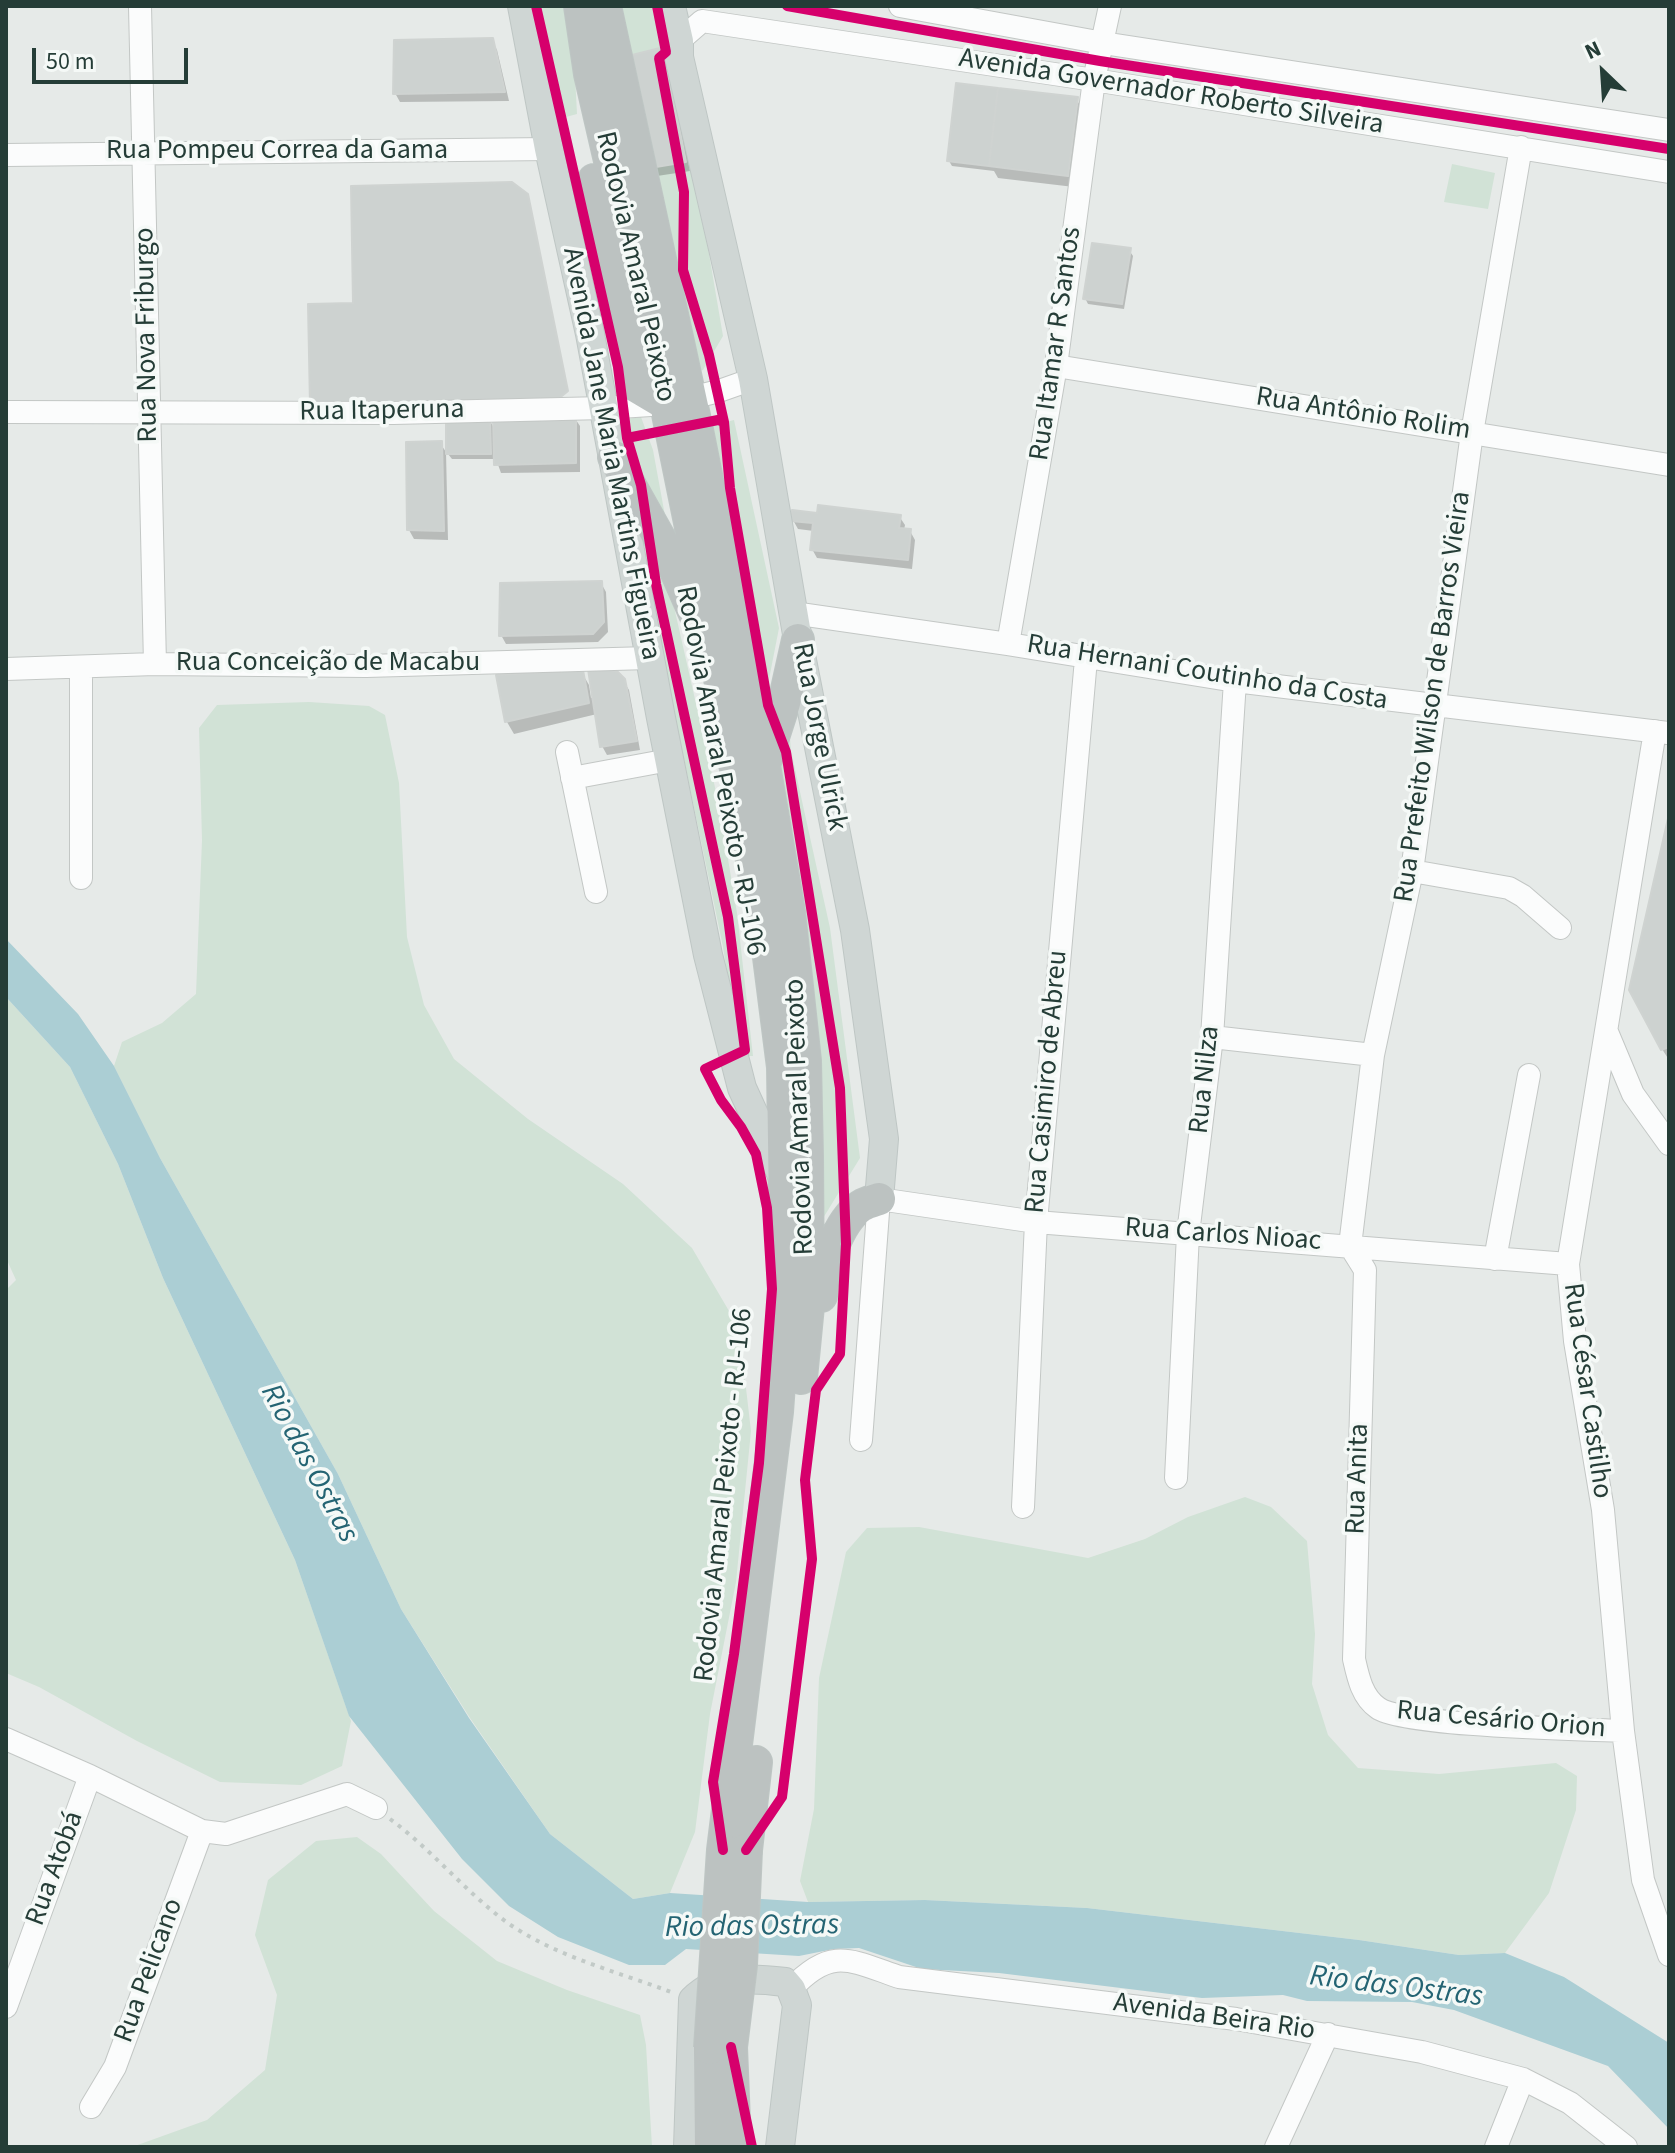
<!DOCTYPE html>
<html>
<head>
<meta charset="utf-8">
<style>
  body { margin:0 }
  #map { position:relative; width:1675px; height:2153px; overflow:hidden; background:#e6eae8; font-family:"Source Sans 3",sans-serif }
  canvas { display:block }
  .frame { position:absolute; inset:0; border:8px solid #253d37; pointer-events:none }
  .north { position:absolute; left:1563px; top:32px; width:80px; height:80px; -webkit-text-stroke:6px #f5f9f7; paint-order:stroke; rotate:335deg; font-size:22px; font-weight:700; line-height:32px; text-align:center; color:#253d37 }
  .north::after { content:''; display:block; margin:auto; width:28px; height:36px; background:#253d37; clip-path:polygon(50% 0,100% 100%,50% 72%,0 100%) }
  .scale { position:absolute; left:32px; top:48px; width:156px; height:36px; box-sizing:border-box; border:4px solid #253d37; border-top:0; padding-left:10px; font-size:24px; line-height:28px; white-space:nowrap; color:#253d37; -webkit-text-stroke:6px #f5f9f7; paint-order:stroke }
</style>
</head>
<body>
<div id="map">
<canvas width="1675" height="2153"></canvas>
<div class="frame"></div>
<div class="north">N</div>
<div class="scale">50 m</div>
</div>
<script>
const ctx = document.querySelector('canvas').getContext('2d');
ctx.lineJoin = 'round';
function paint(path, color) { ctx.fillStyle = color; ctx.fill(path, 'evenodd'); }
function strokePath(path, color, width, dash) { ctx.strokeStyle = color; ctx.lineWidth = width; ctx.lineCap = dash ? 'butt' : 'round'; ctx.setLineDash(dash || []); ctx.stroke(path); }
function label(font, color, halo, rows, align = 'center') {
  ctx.font = font + ' "Source Sans 3",sans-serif'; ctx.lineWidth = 7; ctx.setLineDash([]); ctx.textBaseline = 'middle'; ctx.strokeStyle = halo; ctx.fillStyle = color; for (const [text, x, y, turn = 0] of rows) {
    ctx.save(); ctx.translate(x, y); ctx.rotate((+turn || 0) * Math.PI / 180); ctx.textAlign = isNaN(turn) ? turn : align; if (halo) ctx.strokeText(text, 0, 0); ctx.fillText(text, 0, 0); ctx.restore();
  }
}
paint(new Path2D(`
  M544 6H563L574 56 577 114 562 118 541 10Z
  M621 6H657L693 160 723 336 703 370 690 374Z
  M1452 164 1495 173 1488 209 1444 202Z
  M641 417 653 450 670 543 629 465 619 420Z
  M734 420 779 628 763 710 703 428Z
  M645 535 672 598 719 805 737 913 753 1056H740L723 947 646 576Z
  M309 702 369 706 385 715 399 783 407 937 424 1005 454 1059 528 1119 623 1184 692 1248 739 1328 751 1431 736 1582 710 1714 695 1832 670 1893 633 1899 550 1834 470 1718 401 1609 338 1474 160 1158 114 1066 122 1042 162 1023 196 994 202 840 199 728 217 705Z
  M788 713 791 751 830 928 860 1158 817 1228 773 768Z
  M6 997 70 1067 118 1164 163 1278 295 1560 351 1721 342 1766 301 1785 220 1782 137 1741 39 1687 6 1673V1290L16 1280 6 1258Z
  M1245 1497 1271 1507 1307 1541 1315 1634 1312 1684 1328 1735 1358 1768 1439 1774 1556 1763 1577 1776 1576 1810 1549 1893 1505 1953 1459 1955 1359 1940 1087 1908 925 1900 808 1902 800 1881 814 1809 819 1678 846 1552 867 1528 919 1527 1088 1558 1145 1539 1188 1517Z
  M357 1837 381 1854 434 1911 497 1961 567 1990 640 2015 646 2045 652 2147H132L207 2120 265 2070 277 1995 255 1935 268 1880 316 1841Z`), '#d1e2d6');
paint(new Path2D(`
  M6 939 78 1014 114 1066 160 1158 338 1474 401 1609 469 1718 550 1834 633 1899 670 1893 808 1902 925 1900 1087 1908 1359 1940 1459 1955 1505 1953 1564 1977 1669 2043V2129L1608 2066 1454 2010 1412 2002 1307 2001 1283 1995 1202 1998 999 1973 922 1969 859 1948 834 1949 799 1956 686 1949 665 1965H629L558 1937 509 1906 462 1859 349 1716 295 1560 163 1278 118 1164 70 1067 6 997Z`), '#abced4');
paint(new Path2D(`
  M492 40 497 50 509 101 400 102 395 93Z
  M668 58 690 171 657 176 651 167Z
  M1076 99 1084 111 1074 187 998 178 994 171 952 166 949 161Z
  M1129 250 1133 256 1124 309 1088 304 1085 298Z
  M574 417 580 426V472L501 473 496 459H452L448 454 489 419 495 430Z
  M440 443 446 452 448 540 414 539 409 530Z
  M899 516 905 525 904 530 910 531 915 540 912 569 817 558 812 549 814 531 798 529 793 520Z
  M601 583 606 592 608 632 598 642 506 644 501 635Z
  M582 673 589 685 591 698 623 680 629 690 640 750 607 755 602 746 597 714 514 734 507 722Z
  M1669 823V1060L1662 1049Z`), '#0003');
const building = new Path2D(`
  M493 38 505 92 393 94 394 40Z
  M664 47 686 162 650 168 628 56Z
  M956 83 998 88 989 166 947 161Z
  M998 88 1078 97 1068 176 989 166Z
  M512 182 528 194 568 391 557 400 310 405 308 304 353 303 351 186Z
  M1092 243 1131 248 1122 304 1083 299Z
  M576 415V463L494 465 493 416Z
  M490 417 491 454H446V418Z
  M442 441 444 531 407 530 406 442Z
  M818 505 901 515 899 528 911 529 908 560 810 550 813 523 791 521 792 510 817 513Z
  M602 581 604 622 593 634 499 636 500 583Z
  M601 667 618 672 625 679 637 741 600 747 588 669Z
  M583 670 589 703 505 722 496 675Z
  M1669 814V1047L1661 1050 1629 990Z`);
paint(building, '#cdd2d0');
strokePath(building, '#cfd3d1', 2);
const minor = new Path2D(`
  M140 6 155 664
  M900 6 1103 43 1669 130
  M679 41 702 21 1094 80 1669 172
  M1521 147 1472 433 1412 871 1373 1055 1350 1246 1365 1270 1354 1659C1358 1677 1362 1697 1378 1708 1403 1726 1581 1729 1623 1731
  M6 155 549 149
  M1056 366 1669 465
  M6 412 393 413 604 408 666 404 719 391 753 379
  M793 613 1008 644 1235 681 1668 733
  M1008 644 1056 366 1094 80 1110 6
  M81 668V878
  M6 669 155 664 366 666 649 658
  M1655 731 1568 1264 1575 1341 1603 1510 1623 1731 1643 1880 1669 1955
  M567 752 596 892
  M572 778 669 760
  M1412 871 1509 888 1523 896 1560 928
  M1607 1032 1633 1094 1669 1144
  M1212 1037 1373 1055
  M1495 1259 1529 1075
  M861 1440 879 1199 1036 1222 1568 1264
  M1176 1478 1188 1234 1212 1037 1235 681
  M1023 1507 1036 1222 1086 659
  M6 1739 90 1776 202 1831 226 1834 347 1794 376 1808
  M791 1989C831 1946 850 1960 899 1977L1236 2019 1422 2052 1523 2079 1570 2103 1626 2147
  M6 2007 90 1776
  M91 2107 115 2067 202 1831
  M1276 2147 1328 2034
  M1496 2147 1523 2079`);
const major = new Path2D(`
  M522 6 549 149 590 334 661 718 708 955 742 1088 784 1180
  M671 6 679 41V57L753 379 798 640 855 930 884 1139 879 1199
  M688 2147 693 2000C717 1975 754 1978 785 1982L791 1989 797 2005 780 2147`);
const highway = new Path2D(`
  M580 6 590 74 666 404 709 616 769 957 783 1067 786 1286 777 1412 723 1850
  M605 6 696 425 764 765 789 912 805 1061 807 1157 808 1306 801 1378
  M594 180 634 385 666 404
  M614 457 670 557 695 614
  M765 762 784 703 798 640
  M821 1296C822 1270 838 1221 861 1206 866 1203 873 1201 879 1199
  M746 1850 756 1762
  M731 2047 735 2147
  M710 2048 711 2147`);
strokePath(minor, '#c3c7c5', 24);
strokePath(major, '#bec6c4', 30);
strokePath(highway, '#bec6c4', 34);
strokePath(new Path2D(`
  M390 1819C428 1847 459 1884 496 1914 545 1954 613 1970 671 1992`), '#c2cac7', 4, [4, 6]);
strokePath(minor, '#fbfcfc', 22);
strokePath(major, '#cfd6d4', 28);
strokePath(highway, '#bcc2c1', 32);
const highwayBridge = new Path2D(`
  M731 2047 741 1965 746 1850
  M710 2048 723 1850`);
strokePath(highwayBridge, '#bec6c4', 34, []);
strokePath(highwayBridge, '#bcc2c1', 32);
strokePath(new Path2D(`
  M536 6 618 367 627 438 641 485 656 584 728 917 745 1050 705 1069 721 1100 741 1127 756 1154 767 1208 772 1289 759 1463 734 1654 713 1782 723 1850
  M787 6 1100 61 1669 149
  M724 422 730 488 768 705 786 752 840 1088 846 1244 840 1354 816 1390 805 1480 812 1559 782 1797 746 1850
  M627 438 718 420 724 422 709 355 683 270 684 192 659 58 666 52 657 6
  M731 2047 752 2147`), '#d6006c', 10);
label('28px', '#253d37', '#f5f9f7', [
  ["Avenida Governador Roberto Silveira",1171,93,9],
  ["Rua Pompeu Correa da Gama",277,152],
  ["Rodovia Amaral Peixoto",634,267,77],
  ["Rua Nova Friburgo",148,335,-91],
  ["Rua Itamar R Santos",1057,344,-82],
  ["Rua Itaperuna",382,412,-1],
  ["Rua Antônio Rolim",1363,415,9],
  ["Avenida Jane Maria Martins Figueira",610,454,79],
  ["Rua Conceição de Macabu",328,664],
  ["Rua Hernani Coutinho da Costa",1207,674,9],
  ["Rua Prefeito Wilson de Barros Vieira",1434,697,-82],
  ["Rua Jorge Ulrick",818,737,79],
  ["Rodovia Amaral Peixoto - RJ-106",719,771,79],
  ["Rua Nilza",1206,1080,-84],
  ["Rua Casimiro de Abreu",1048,1082,-85],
  ["Rodovia Amaral Peixoto",801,1117,-92],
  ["Rua Carlos Nioac",1223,1236,4],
  ["Rua César Castilho",1586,1391,82],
  ["Rua Anita",1359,1479,-88],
  ["Rodovia Amaral Peixoto - RJ-106",725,1495,-84],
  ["Rua Cesário Orion",1501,1721,5],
  ["Rua Atobá",56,1869,-70],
  ["Rua Pelicano",150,1971,-70],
  ["Avenida Beira Rio",1214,2018,8]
]);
label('italic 30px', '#246473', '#f5f9f7', [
  ["Rio das Ostras",308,1464,62],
  ["Rio das Ostras",752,1928,-1],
  ["Rio das Ostras",1396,1988,7]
]);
</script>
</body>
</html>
